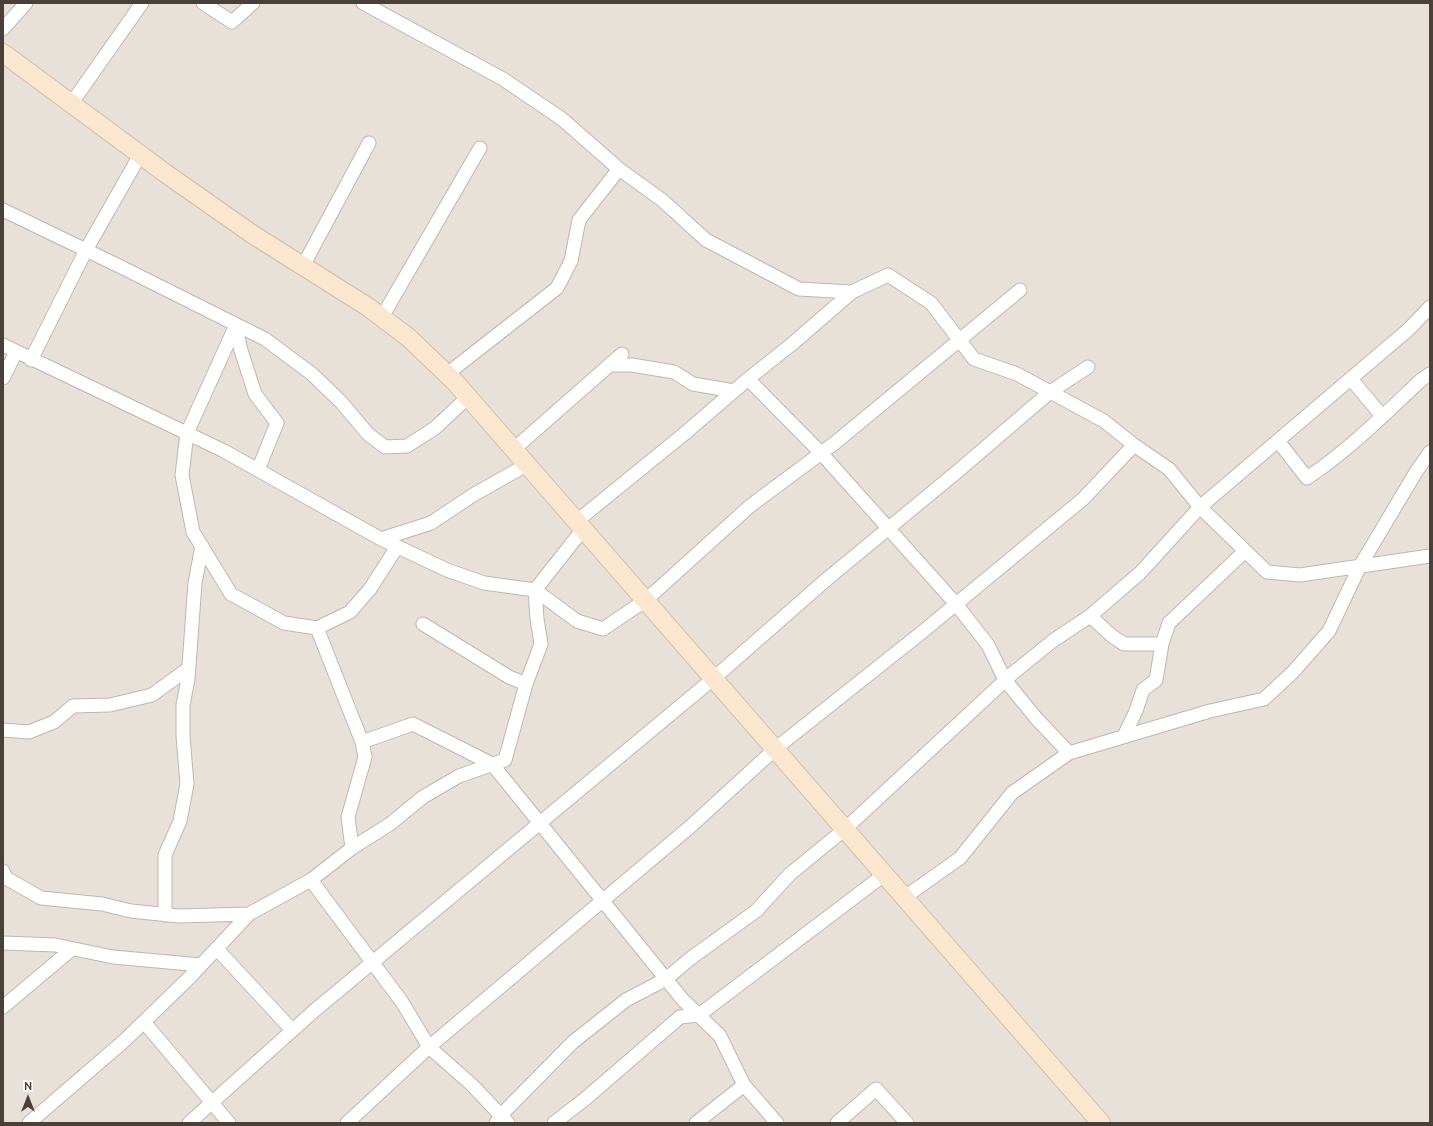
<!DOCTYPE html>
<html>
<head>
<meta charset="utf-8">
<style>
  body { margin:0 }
  #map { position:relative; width:1433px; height:1126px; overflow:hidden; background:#f5f0ec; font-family:Ubuntu,sans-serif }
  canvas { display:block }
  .frame { position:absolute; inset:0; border:4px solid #49403a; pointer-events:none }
  .north { position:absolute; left:8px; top:1078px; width:40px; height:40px; -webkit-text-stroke:3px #fff; paint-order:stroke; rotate:0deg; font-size:11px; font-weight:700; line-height:16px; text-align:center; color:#49403a }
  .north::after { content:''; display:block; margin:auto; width:14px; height:18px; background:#49403a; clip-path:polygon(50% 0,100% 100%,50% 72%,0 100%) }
</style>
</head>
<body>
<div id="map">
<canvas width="1433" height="1126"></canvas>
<div class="frame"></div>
<div class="north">N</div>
</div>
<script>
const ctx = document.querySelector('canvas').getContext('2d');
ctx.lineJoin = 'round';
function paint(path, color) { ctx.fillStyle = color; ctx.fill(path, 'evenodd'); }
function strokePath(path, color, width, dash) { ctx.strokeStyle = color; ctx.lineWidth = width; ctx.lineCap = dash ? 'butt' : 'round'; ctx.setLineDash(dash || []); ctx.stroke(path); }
paint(new Path2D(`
  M3 3H1430V1123H3Z`), '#e8e1da');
const street = new Path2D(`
  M203 3 232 22 253 3
  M363 3 503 79 562 119 619 169 662 200 706 240 799 289 852 292 888 275 931 303 974 359 1017 374 1104 421 1134 445 1169 469 1200 507 1267 572 1300 575 1430 556
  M3 29 26 3
  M71 104 142 3
  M3 210 119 266 265 339 312 374 341 402 368 434 385 447 407 446 435 428 468 397
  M303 266 369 143
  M382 317 480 148
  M3 345 224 451 381 539 431 523 473 495 528 464
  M31 360 86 250 140 155
  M609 365H632L674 372 693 384 734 391
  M447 374 557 288 571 261 579 220 619 169
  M3 378 16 352
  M748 379 821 453 956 604 988 645 1005 680 1036 718 1069 753
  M1351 379 1382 416
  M1278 441 1307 478C1349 450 1385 414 1421 380L1430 374
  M514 449 622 354
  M258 470 277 423 255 394 240 347 236 325 187 433 182 475 193 532 231 594 284 623 317 628 350 612 370 589 397 547
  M577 521 684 434 748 379 792 344 852 292
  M381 539 447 570 484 583 535 590 577 621 603 629 646 600 750 506 836 442 1020 290
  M1090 616 1112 636 1124 644H1162
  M423 624 509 677 526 684
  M317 628 362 742 365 757 348 817 352 848
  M3 730 29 732 54 722 73 706 110 705 152 695 189 668
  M1124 736 1136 711 1143 690 1156 680 1162 644 1169 623 1244 552
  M362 742 413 724 492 764 683 1000 720 1036 744 1085 777 1123
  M3 871 6 878 41 898 102 904 131 911 179 916 249 914
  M311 880 402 1002 429 1047 472 1085 508 1123
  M905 897 960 858 1012 793 1069 753 1210 711 1264 699 1293 672 1329 631 1360 566 1416 472 1430 452
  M165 915V855L180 821 187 784 183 736V705L188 679 195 583 202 546
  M3 943 55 945 113 957 201 965
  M217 949 292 1030
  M3 1007 72 949
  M144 1022 229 1123
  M29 1123 124 1041 189 978 249 914 311 880 352 848 390 824 423 797 459 776 505 760 526 684 541 644 537 619 535 590 584 528
  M189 1123 314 1011 714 678 827 579 958 471 1050 392 1088 367
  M347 1123 429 1047 691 826 775 749 921 633 1083 499 1134 445
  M496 1123 502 1114 573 1042 626 1000 666 979 691 958 756 911 790 874 845 829 1013 673 1054 640 1090 616 1140 573 1200 507 1409 329 1430 307
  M554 1123 585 1099 680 1017 699 1015 885 874
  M696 1123 744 1085
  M837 1123 876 1089 907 1123`);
const secondary = new Path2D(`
  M3 53 165 173 252 234 368 307 409 338 455 382 1101 1123`);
strokePath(street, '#c0b6af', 15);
strokePath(secondary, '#d4bba0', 20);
strokePath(street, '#fff', 13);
strokePath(secondary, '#fbe7cf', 18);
</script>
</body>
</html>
